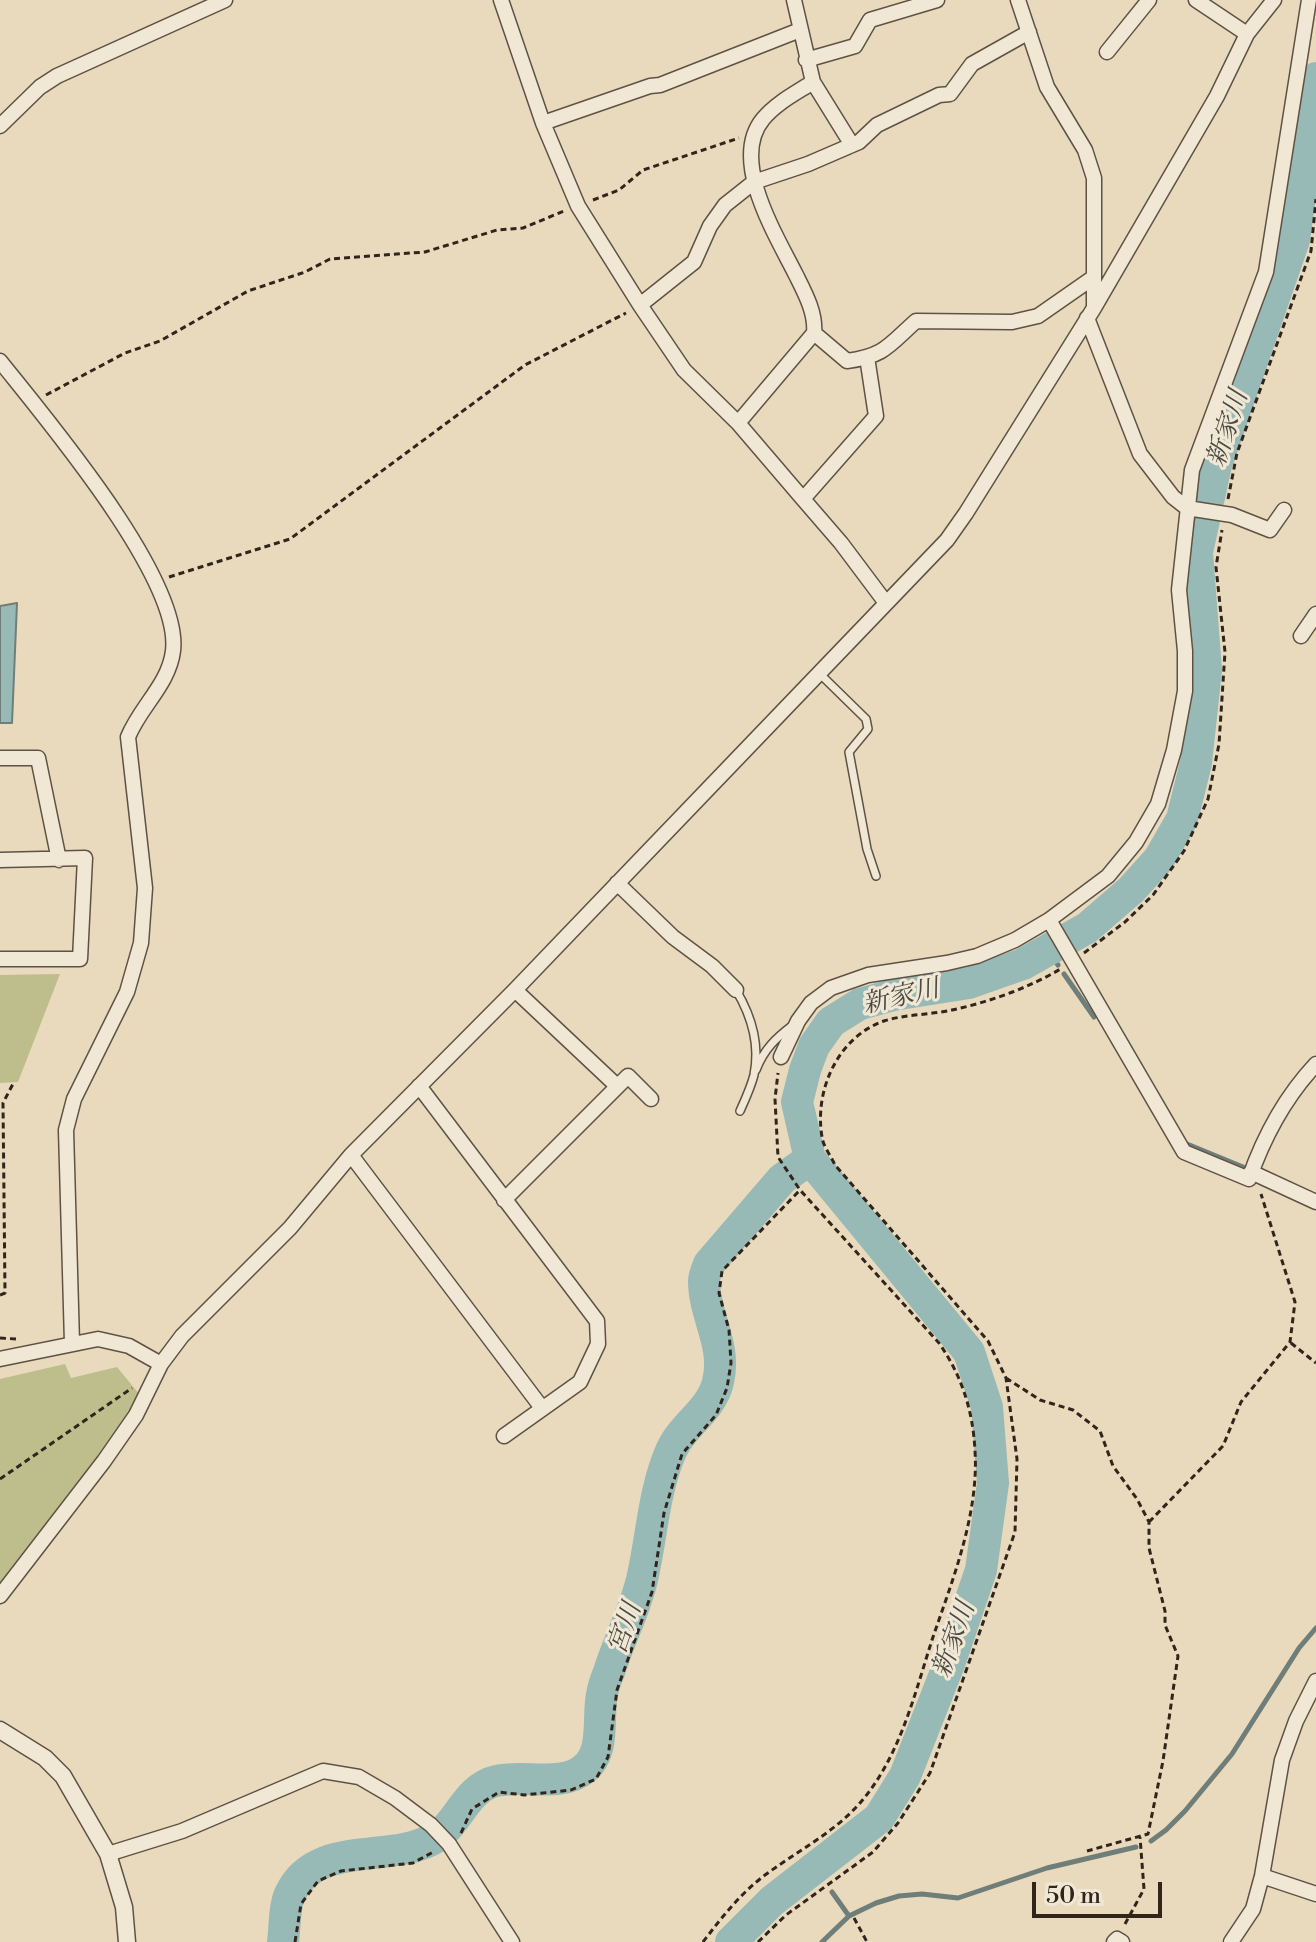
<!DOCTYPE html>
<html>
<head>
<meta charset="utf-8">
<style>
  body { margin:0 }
  #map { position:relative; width:1316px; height:1942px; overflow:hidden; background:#e9dabe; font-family:"Libre Bodoni",serif }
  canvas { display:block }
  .scale { position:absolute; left:1032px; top:1882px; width:130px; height:36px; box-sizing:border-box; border:4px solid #31251b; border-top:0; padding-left:10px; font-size:24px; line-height:28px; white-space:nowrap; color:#31251b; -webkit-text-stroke:6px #f1e7d5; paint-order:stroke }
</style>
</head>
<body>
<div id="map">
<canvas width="1316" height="1942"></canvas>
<div class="scale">50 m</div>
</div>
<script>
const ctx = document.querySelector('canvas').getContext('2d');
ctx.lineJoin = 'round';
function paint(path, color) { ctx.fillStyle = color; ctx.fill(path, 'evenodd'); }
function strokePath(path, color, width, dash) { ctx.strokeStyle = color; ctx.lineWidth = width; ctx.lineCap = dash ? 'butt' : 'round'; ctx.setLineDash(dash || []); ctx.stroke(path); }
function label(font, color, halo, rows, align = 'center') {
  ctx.font = font + ' "Libre Bodoni","Noto Serif JP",serif'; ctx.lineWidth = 6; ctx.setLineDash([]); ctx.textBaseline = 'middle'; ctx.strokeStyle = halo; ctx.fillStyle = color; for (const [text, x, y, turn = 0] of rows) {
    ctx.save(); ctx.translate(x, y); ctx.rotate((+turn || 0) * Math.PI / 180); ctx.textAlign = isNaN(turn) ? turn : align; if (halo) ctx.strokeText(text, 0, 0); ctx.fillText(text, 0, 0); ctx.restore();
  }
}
paint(new Path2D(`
  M60 974 18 1082 0 1083V975Z
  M65 1364 71 1378 117 1367 140 1395 80 1481 0 1583V1379Z`), '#bebd8c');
const water = new Path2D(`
  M17 603 12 723H0V606Z`);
paint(water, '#98bab7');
strokePath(water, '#6f7e79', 2);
strokePath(new Path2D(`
  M1048 951 1058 965
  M1064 974 1094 1017
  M1187 1144 1243 1167
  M1151 1841 1166 1830 1185 1811 1232 1754 1299 1648 1316 1628
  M815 1867 823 1878
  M832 1892 849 1916
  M822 1942 849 1916 876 1903 899 1896 922 1894 958 1898 1047 1868 1136 1847`), '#6f7e79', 5);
strokePath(new Path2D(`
  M283 1942C285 1928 284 1907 290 1894 315 1840 387 1863 431 1840 458 1827 465 1788 496 1781 524 1774 561 1788 584 1769 606 1752 597 1718 602 1695 603 1687 606 1679 609 1672 619 1639 636 1609 643 1575 652 1534 654 1490 671 1451 682 1425 711 1411 718 1382 727 1345 704 1316 704 1281 704 1276 707 1269 709 1264L782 1179 810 1159
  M731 1942 772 1901 879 1818 905 1776 949 1664 981 1570 993 1483 987 1407 969 1352 810 1159 797 1102 805 1070 814 1046 831 1022 860 1004 893 995 969 983 1023 964 1087 928 1131 890 1159 859 1182 819 1196 763 1206 670 1197 552 1216 465 1294 240 1316 78`), '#98bab7', 32);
const service = new Path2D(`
  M820 674 866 719 868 729 849 752 867 849 876 876
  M736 990C751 1015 760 1045 754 1075 751 1087 745 1100 740 1111
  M756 1070C764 1049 776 1038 793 1025`);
const minor = new Path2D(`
  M501 0 543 123 578 206 640 305 684 370 738 423 803 499 841 543 886 603
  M794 0 813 82 852 145
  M1018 0 1047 87 1085 150 1094 178V307
  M1196 0 1247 34
  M1107 52 1149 0
  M806 60 855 46 870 20 937 0
  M543 123 650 86 660 85 800 30
  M0 126 40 87 57 76 225 0
  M640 305 694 262 710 226 725 205 754 182 808 164 859 142 877 125 939 95 950 94 972 64 1029 32
  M1087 318 1140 454 1173 497 1187 508 1232 515 1270 530 1284 510
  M814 333 847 361C885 356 889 345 916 321L1012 322 1038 316 1094 277
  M0 361C46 419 182 579 173 651 169 684 140 707 128 737L145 888 141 943 127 992 74 1099 66 1130 72 1343
  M738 423 814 333C816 313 805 293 796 275 776 235 729 160 763 119 776 103 796 93 813 82
  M803 499 876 416 867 357
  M1301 636 1316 614
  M0 758H38L59 860
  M0 860 85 858 80 959H0
  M617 883 673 937 712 966 736 990
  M1049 920 1184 1152 1249 1179C1264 1136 1285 1097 1316 1064
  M515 990 617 1086
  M781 1057 798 1021 811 1003 831 988 868 975 947 963 977 956 1015 940 1049 920 1108 876 1136 842 1158 804 1174 750 1185 691V651L1179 590 1192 470 1266 272 1309 0
  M419 1086 597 1321 598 1344 580 1382 504 1436
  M351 1155 542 1408
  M1251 1172 1316 1202
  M504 1200 628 1076 651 1099
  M0 1359 98 1339 129 1346 161 1364
  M0 1596 104 1461 136 1415 161 1364 182 1336 290 1228 351 1155 515 990 947 540 966 513 1094 308 1217 96 1247 34 1274 0
  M108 1854 182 1831 323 1771 359 1777 395 1798 431 1825 449 1844 512 1942
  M1262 1876 1316 1894
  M1114 1942 1117 1939 1122 1942
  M1231 1942 1253 1909 1262 1876 1282 1760 1296 1721 1316 1681`);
const tertiary = new Path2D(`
  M0 1730 45 1758 63 1776 108 1854 124 1907 127 1942`);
strokePath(service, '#5f5244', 10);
strokePath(minor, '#5f5244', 17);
strokePath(tertiary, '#5f5244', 19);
strokePath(new Path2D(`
  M593 200 619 190 643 170 739 138
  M46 395 125 353 160 341 248 291 305 272 330 259 425 252 497 230 523 228 564 211
  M1228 499 1237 453 1311 251 1316 199
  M169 577 290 539 525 365 626 313
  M1084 953 1125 922 1153 895 1184 851 1208 799 1219 744 1225 652 1216 567 1222 530
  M0 1295 5 1293 3 1103 14 1082
  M0 1338 16 1339
  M1291 1343 1316 1363
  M1006 1378 1040 1400 1073 1410 1100 1431 1113 1466 1137 1499 1149 1522V1548L1165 1611V1625L1178 1656 1163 1761 1148 1834 1087 1851
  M0 1479 132 1388
  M1149 1522 1223 1446 1241 1402 1290 1342 1295 1302 1261 1194
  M461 1833 472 1809 499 1792 524 1795 571 1790 596 1779 608 1757 617 1690 652 1592 664 1513 682 1454 716 1415 727 1388 731 1363 729 1330 719 1293 722 1271 800 1190
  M854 1918 867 1942
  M1125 1924 1144 1889 1140 1837
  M295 1942 301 1904 318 1881 341 1871 413 1863 435 1851
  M703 1942C722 1917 740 1894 765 1875 799 1850 839 1830 865 1797 901 1752 915 1693 932 1640 952 1581 979 1515 975 1451 973 1411 962 1376 939 1343L800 1190 778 1157 775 1099 778 1073
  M758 1942 786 1915 873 1852 898 1823 930 1773 1015 1532 1017 1459 1006 1378 988 1341 835 1165C831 1156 823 1146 822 1137 814 1090 838 1037 884 1021 906 1014 930 1015 952 1010 989 1002 1029 988 1062 968`), '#31251b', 3, [6, 4]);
strokePath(service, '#f1e7d5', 7);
strokePath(minor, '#f1e7d5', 14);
strokePath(tertiary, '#f1e7d5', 16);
label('italic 26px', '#4b4a42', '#f1e7d5', [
  ["新家川",1229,429,-72],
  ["新家川",901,998,-13],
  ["宮川",626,1629,-71],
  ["新家川",955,1640,-70]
]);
</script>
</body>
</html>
